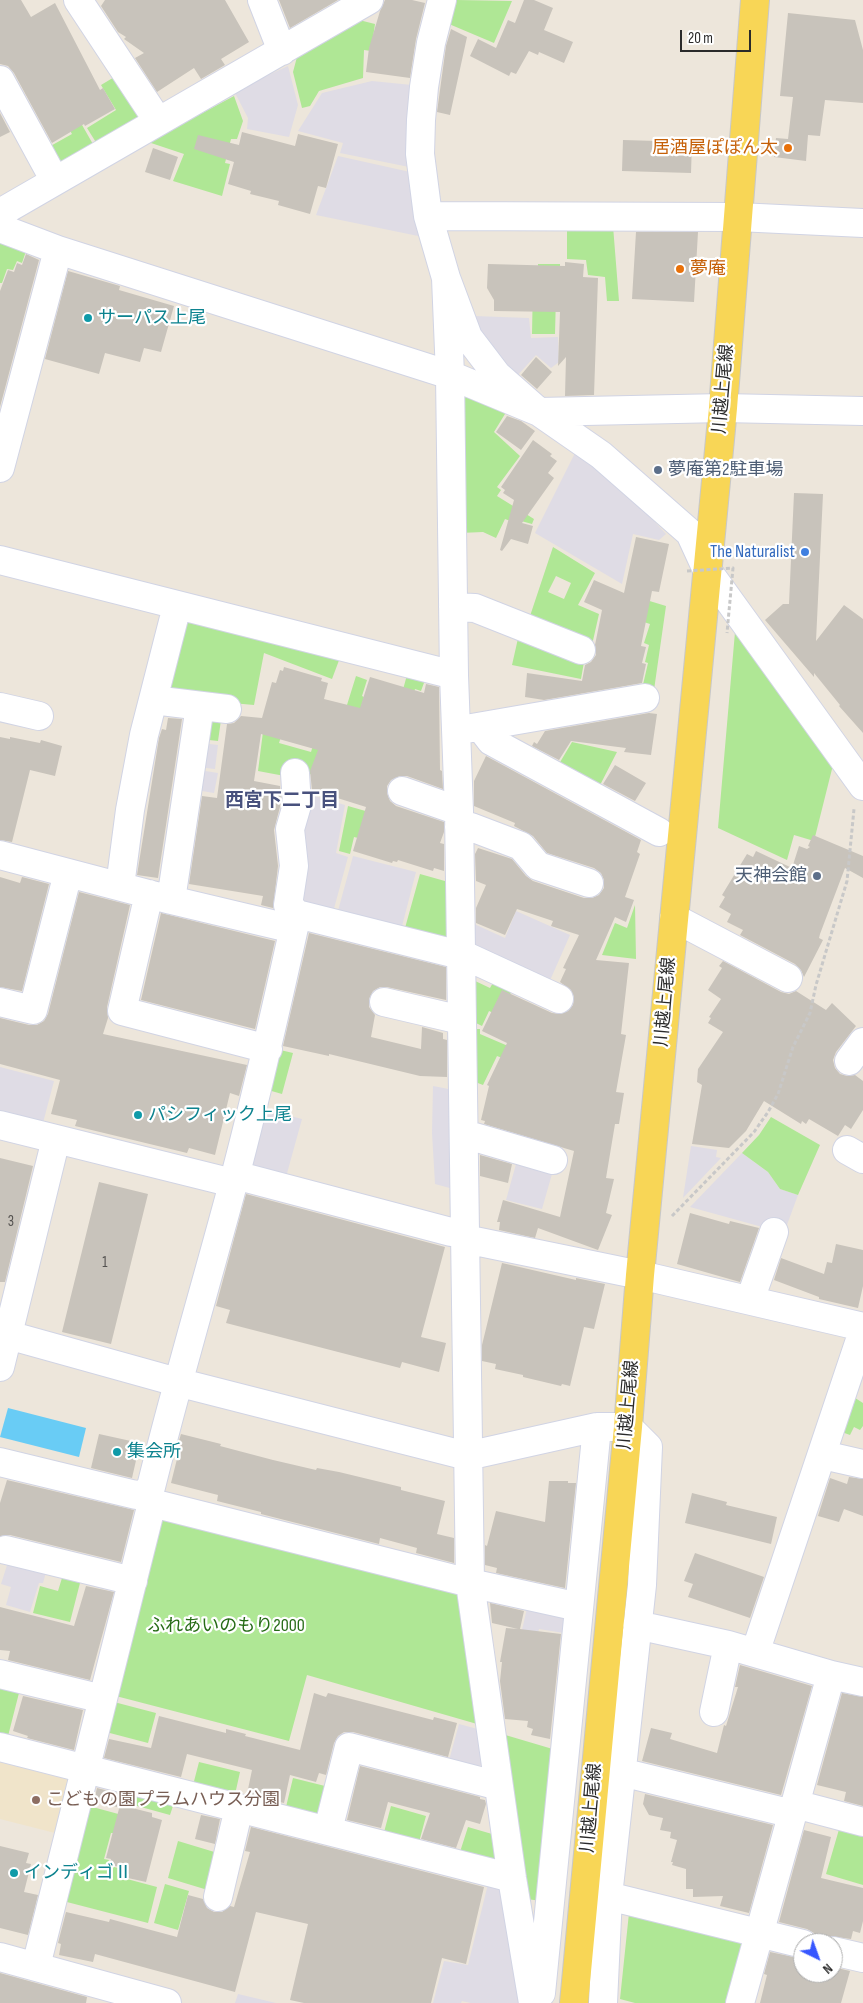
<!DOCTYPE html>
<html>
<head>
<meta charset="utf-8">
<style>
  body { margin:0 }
  #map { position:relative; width:863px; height:2003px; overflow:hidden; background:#ede6db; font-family:"Sofia Sans Condensed",sans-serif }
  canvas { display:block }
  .north { position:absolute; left:793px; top:1933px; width:50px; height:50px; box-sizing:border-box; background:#fff; border:1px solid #aaa; border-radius:50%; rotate:138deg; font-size:14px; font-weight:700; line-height:20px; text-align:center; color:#2a2a2a }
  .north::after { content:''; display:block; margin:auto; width:18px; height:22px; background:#3757ff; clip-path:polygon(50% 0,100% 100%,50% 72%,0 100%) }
  .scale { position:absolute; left:680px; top:30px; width:71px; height:22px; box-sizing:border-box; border:2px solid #2a2a2a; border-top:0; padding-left:6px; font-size:15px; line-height:18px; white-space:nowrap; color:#2a2a2a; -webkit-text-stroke:4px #fff; paint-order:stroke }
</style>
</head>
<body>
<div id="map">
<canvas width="863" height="2003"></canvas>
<div class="north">N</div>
<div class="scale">20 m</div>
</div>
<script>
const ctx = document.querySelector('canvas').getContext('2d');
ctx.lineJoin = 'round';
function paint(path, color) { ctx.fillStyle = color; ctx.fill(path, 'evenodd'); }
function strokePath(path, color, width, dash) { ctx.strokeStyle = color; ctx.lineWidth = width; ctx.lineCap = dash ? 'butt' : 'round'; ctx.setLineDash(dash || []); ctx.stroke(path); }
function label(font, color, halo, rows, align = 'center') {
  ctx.font = font + ' "Sofia Sans Condensed","Noto Sans JP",sans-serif'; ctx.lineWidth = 4.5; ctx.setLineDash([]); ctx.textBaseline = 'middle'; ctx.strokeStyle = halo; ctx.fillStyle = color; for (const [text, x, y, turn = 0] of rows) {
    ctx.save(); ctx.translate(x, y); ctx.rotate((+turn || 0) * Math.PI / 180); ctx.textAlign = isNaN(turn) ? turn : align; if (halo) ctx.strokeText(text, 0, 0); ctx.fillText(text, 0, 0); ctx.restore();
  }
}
paint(new Path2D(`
  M288 66 298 105 289 137 247 129 248 118 234 91Z
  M372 81 412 85 409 167 340 153 343 143 298 131 322 93Z
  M338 156 410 172 423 237 316 215Z
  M474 316 529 318 531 338 558 337 559 362 551 368 536 355 517 376 480 333Z
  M575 453 618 483 666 534 659 540 633 534 622 584 535 533Z
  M201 743 218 745 215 769 197 767Z
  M199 770 218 773 214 793 196 790Z
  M305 793 345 805 336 853 348 857 332 916 300 908Z
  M353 856 416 872 400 934 336 918Z
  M516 911 570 935 548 985 470 950 472 923 505 938Z
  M0 1067 54 1081 43 1123 0 1112Z
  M433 1086 454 1090 457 1190 435 1184 432 1133Z
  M263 1109 302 1119 286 1177 248 1167Z
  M691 1146 717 1150 716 1157 721 1158 683 1198Z
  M742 1153 768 1172 780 1189 798 1195 784 1233 690 1207Z
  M518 1157 554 1167 542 1209 506 1200Z
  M9 1559 47 1569 43 1583H39L30 1612 6 1605 11 1587 1 1584Z
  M528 1604 559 1611 565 1622 564 1633 539 1629 538 1633 522 1630Z
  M459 1724 485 1731 486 1763 473 1768 448 1764Z
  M489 1880 507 1883 523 2003H471L462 2001 461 2003H433L444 1961 468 1965Z
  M238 1994 276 2003H235Z`), '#dfdce5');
paint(new Path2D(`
  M0 1753 74 1771 63 1835 0 1819Z`), '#f0e4ca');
paint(new Path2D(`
  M457 0 512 1 494 43 449 24Z
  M359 20 375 24 371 51 364 50 363 78 319 91 310 106 302 108 293 72 297 57Z
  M116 76 139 114 137 120 97 144 87 128 116 110 101 85Z
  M234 96 243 121 237 139H231L225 163 230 164 222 196 173 181 184 154 148 142Z
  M69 102 94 146 61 165 47 148 72 134 57 108Z
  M567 225 613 226 619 301H607L605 277 588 275 586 260 567 259Z
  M0 237 27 248 22 263 17 261 13 270 7 269 2 283H0Z
  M538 264H560V277L556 295 555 334H532L533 282H538Z
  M460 388 508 409 494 432 520 456 497 487 501 490 497 496 534 519 532 524 514 519 513 522 505 519 496 538 483 532 460 533Z
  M553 547 595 573 578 605 599 614 592 645 528 622ZM556 576 571 583 564 599 548 592Z
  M630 595 666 606 654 690 642 689 648 663 645 662 649 645 644 643 650 624 622 615Z
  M183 617 341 655 332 679 264 653 254 705 165 697Z
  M735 632 833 765 814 841 794 835 787 860 718 828Z
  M519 634 584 662 581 679 512 665Z
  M407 675 425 680 421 691 415 689 405 726 394 722Z
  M356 676 367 680 362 696 364 697 360 711 342 721Z
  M204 711 221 720 218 741 200 739Z
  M265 716 286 721 279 743 311 752 321 719 318 775 301 773 290 777 258 771Z
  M572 742 617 752 597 791 556 769Z
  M348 806 369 812 358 838 354 837 350 854 339 851Z
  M420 874 452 883 451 944 405 928Z
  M635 905 636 959 602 955 615 923 627 928Z
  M495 979 513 988 500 1016 489 1011 482 1026 472 1021 473 980 490 988Z
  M472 1029H480V1034L508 1046 502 1058 497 1056 483 1085 470 1080Z
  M276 1049 293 1053 282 1094 268 1090Z
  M771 1117 820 1145 798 1195 780 1189 768 1172 742 1153 759 1135Z
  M852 1396 863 1403V1426L860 1430 854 1427 850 1435 836 1430Z
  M164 1513 462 1588 484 1726 307 1675 289 1741 112 1695Z
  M62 1578 80 1583 70 1622 33 1613 40 1586 58 1591Z
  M0 1684 20 1689 7 1740 0 1739Z
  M114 1702 156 1713 148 1743 106 1732Z
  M502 1734 556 1750 541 1901 527 1899Z
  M199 1762 240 1772 234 1799 192 1789Z
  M293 1778 329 1787 323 1813 313 1817 285 1811Z
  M128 1792 174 1803 170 1815 130 1804 124 1825 116 1833H111L104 1859 109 1860 107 1865 125 1870 123 1875 127 1876V1879L157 1887 148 1923 63 1901 89 1806 122 1815Z
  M391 1806 426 1816 418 1846 383 1836Z
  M840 1826 863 1833V1885L826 1874Z
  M468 1827 492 1834 501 1868 459 1855Z
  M178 1841 221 1854 211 1891 168 1878Z
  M165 1884 189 1891 178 1930 154 1923Z
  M629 1913 744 1944 729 2003H635L620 1999Z`), '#afe795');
paint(new Path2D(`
  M8 1408 86 1428 79 1457 0 1437Z`), '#69ccf5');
paint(new Path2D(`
  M0 0H21L31 17 55 3 100 90 103 88 115 109 85 126 84 124 52 143 14 73 8 66 0 64Z
  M105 0H225L249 42 221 59 225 65 201 79 194 68 157 92 135 58 144 53 124 39 126 37 118 32 101 6Z
  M279 0H338L290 28Z
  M385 0H412L425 3 416 39 410 78 366 72 369 48 380 11Z
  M524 0H534L553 8 544 30 573 42 564 63 539 52 538 55 529 51 516 74 511 72 509 76 470 56 478 39 496 48 508 20 515 23Z
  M788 13 855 20 863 50V103L825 100 820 136 808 135 806 161 774 157 776 138 788 139 793 97 780 96Z
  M451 29 467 37 450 115 437 112 446 46Z
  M0 113 10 132 0 137Z
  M242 132 295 146 298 134 338 144 326 188 318 186 310 214 278 205 279 201 250 194 251 191 228 184 234 162 194 149 198 135 239 145Z
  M623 140 692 142 691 173 622 171Z
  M153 148 178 157 170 180 145 172Z
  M636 232H698L694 302 632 299Z
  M26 254 39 260 0 407V291L8 270 14 272 17 263 22 265Z
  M565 262 584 264 583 277 598 278 594 395 565 396 566 357 558 366 560 312 494 311V300L487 288 488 264 565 266Z
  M68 271 120 286 119 290 174 306 161 352 144 348 140 362 105 353 99 374 45 359Z
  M536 357 552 372 537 389 521 375Z
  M507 416 521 421 535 431 521 450 496 432Z
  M533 440 552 454 550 456 557 461 548 473 554 478 522 523 533 526 528 544 511 539 502 551 500 550 514 500 503 493 505 490 501 487Z
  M794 493 823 494 816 641 844 605 863 619V733L839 706 840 705 814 673V677L765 620 783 604H789Z
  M636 537 669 544 659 592 652 591 641 646 646 647 642 663 646 664 642 683 544 700 525 697 527 673 582 681 585 665 591 662 596 655 595 645 602 610 584 602 594 580 624 593Z
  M284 667 322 678 321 681 328 683 324 699 360 708 370 677 424 693 426 684 439 687 440 770 442 771 443 789 407 776H400L391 780 387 786V793L390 801 396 806 444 822V832L440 843 444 844V871L434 868 433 871 398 860 397 862 393 861 392 863 353 851 366 807 312 790 310 771 318 750 261 734 254 781 280 786 281 803 274 830 278 866 273 908 261 905 263 896 189 884 202 796 217 798 227 724 234 723 241 716 262 718 272 682 276 683 280 670 283 671Z
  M649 713 657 714 651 755 624 752 626 748 571 741 559 760 532 746 534 742 537 744 545 731Z
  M168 718 182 719 158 878 137 875 159 738 162 729 166 730Z
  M0 737 10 739V737L40 743 41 740 62 746 55 776 30 770 12 842 0 840Z
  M486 756 641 840 637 852 640 854 625 897 634 900 626 922 615 917 596 960 629 963 621 1034 626 1035 616 1092 624 1093 619 1124H615L606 1178 614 1179 606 1213 612 1215 598 1250 538 1228 535 1238 499 1230 500 1222H497L503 1200 560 1217 574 1151 484 1124 485 1121 481 1120 489 1086 487 1085 507 1043 482 1031 502 990 552 1013 561 1014 568 1011 573 1005 574 997 571 990 560 982 566 969 563 968 579 935 551 926 553 921 517 909 505 935 476 923V908L486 885 476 881 475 854 478 848 512 859 526 876 533 881 584 898H592L599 895 604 888V880L601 873 594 868 547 853 533 836 514 826 515 823 474 806V781Z
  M615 765 646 783 635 801 603 784Z
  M813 835 863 856V878L845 868 820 934 819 938 823 940 804 977 801 970 795 964 740 935 743 930 727 922 731 914 719 907 725 897 722 895 747 854 753 857 756 851 792 868 799 846 807 849 810 847 808 846Z
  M0 877 20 883 22 877 49 884 22 991 0 987Z
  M79 892 130 905 107 1007 108 1018 103 1034 247 1065 239 1096 230 1093 215 1155 189 1148 187 1153 75 1126 77 1120 51 1114 60 1080 0 1064V1018L29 1025H37L44 1021 48 1014Z
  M161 913 275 941 255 1029 141 1000Z
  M309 933 446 967V1000L387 987H380L373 991 369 999V1007L375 1015 371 1037 421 1049 422 1027 443 1033V1039L447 1040V1077L420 1076 329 1054V1056L283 1046Z
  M723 961 781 992 789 994 796 991 826 1010 832 1003 856 1026 836 1052 833 1060 835 1068 840 1074 847 1076 855 1075 863 1081V1110L851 1129 845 1125 838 1136 809 1119 806 1124 802 1121 801 1124 764 1101 746 1131 729 1148 692 1144 702 1085 697 1082 698 1069 723 1032 708 1023 711 1018 709 1017 721 999 708 990 722 968 719 966Z
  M480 1155 512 1164 508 1183 480 1176Z
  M0 1158 33 1166 5 1282H0Z
  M99 1182 148 1194 111 1344 62 1332Z
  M246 1194 445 1247 421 1337 446 1343 439 1372 402 1362 400 1368 226 1323 230 1310 216 1306Z
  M690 1213 729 1224 730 1221 759 1228 740 1282 677 1264Z
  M836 1244 863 1250V1286L858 1308 819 1299V1297L774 1280 781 1258 824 1274 827 1262 832 1263Z
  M502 1263 576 1280V1278L605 1284 594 1329 584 1327 570 1386 562 1384 561 1386 523 1377V1375L495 1369 496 1364 482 1361V1345Z
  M99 1434 140 1443 132 1478 91 1468Z
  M181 1434 221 1444 220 1446 273 1460 316 1470 317 1468 339 1472 401 1487V1490L445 1501 437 1534 454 1538V1563L416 1553 417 1548 380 1538 379 1544 261 1514V1512L217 1501 218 1495 171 1483 178 1455 175 1454Z
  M849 1477 863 1479V1516L844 1509 839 1522 818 1516 830 1478 847 1484Z
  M7 1480 134 1510 121 1562 10 1535 0 1536V1503Z
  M549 1481H568V1483H576L565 1588 496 1573 497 1568 485 1565V1545L487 1546 496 1511 545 1522Z
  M692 1493 727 1502 726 1505 777 1517 771 1544 685 1523Z
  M695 1553 764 1577 750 1618 688 1597 693 1584 684 1581Z
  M86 1586 114 1592 90 1680 8 1660 10 1651 0 1650V1607L74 1626Z
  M490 1603 524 1611 520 1629 561 1634 550 1739 531 1735 533 1729 527 1727 528 1721 505 1719 500 1681 502 1662H500L506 1628 518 1629 492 1623Z
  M740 1665 812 1686 781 1795 642 1761 651 1728 672 1733 670 1739 717 1753 724 1725 726 1726 738 1687H735Z
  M314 1693 326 1697 328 1693 433 1720 434 1717 457 1723 448 1757 353 1732H344L338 1736 334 1743 326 1775 319 1773 316 1782 290 1775 284 1803 247 1794 252 1770 187 1754 181 1777 104 1758 109 1739 151 1748 159 1716 226 1733V1729L246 1734 245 1736 300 1750Z
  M842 1693 863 1697V1806L844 1801 846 1792 817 1785Z
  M23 1696 83 1710 74 1750 27 1738 28 1736 13 1731Z
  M360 1766 480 1797V1799L485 1800 486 1804 480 1824 466 1820 456 1848 421 1839 430 1813 388 1802 381 1828 347 1820Z
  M97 1788 121 1794 117 1807 94 1801Z
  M645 1794 773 1825 749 1913 720 1906 723 1896 693 1897V1889H686V1869L672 1865 673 1862H671L677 1840 670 1838 671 1832 660 1830 663 1818 649 1815 643 1804Z
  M120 1805 152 1813V1817L162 1820 146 1882 128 1878 129 1874 125 1873 126 1868 110 1865 111 1859 106 1858Z
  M201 1815 220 1819 215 1844 195 1839Z
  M251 1827 484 1887 466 1964 442 1958 431 2003H304L290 2000 308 1924 256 1912 235 1992 95 1954 93 1962 59 1955 61 1944 58 1943 66 1912 109 1922 110 1919 177 1937 188 1895 203 1899 207 1908 214 1912H222L230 1906 234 1907 250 1852 245 1851Z
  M804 1830 831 1837 821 1878 863 1888V1921L860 1933 853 1931 851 1939 829 1936 818 1943 814 1933 807 1929 779 1922Z
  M0 1846 29 1853 26 1863 31 1864 24 1892 38 1895 28 1935 0 1928Z
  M770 1952 803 1959V1973H833V1967L850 1971 841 2003H760L767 1975 764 1974Z
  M0 1973 87 1997 86 2003H0Z`), '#c8c3bb');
const minor = new Path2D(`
  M78 0 158 121
  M262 0 282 51
  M442 0 431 43 424 87 421 120 420 154 428 216 446 278 468 337 497 375 539 412 601 455 690 533 707 570 863 786
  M0 80 55 181
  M0 213 369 0
  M428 216 738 217 863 223
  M0 228 58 250 450 375 539 412 723 408 863 411
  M446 278 450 375 454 675 459 811 470 1583 512 1878 533 2003
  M0 468 58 250
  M0 560 454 675
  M453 607 475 608 581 650
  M153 700 227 709
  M0 707 39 716
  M481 728 491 741 659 832
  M466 729 645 698
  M295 773 297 805 290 829 294 866 288 905 297 914
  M402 791 459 811
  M459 827H471L521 846 538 866 589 883
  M0 855 171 900 293 929
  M120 886 130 810 144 735 177 606
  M149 894 122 1011 268 1049
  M171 900 200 706
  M674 918 788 978
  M0 1002 33 1010 68 873
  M384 1002 461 1020
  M849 1061 863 1042
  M0 1125 233 1183
  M464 1134 553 1160
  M847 1150 863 1159
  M235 1175 451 1232H465
  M465 1239 640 1275 863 1327
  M750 1300 774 1232
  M8 1335 177 1382 467 1456 597 1427H628L648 1447 642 1585 608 1896 603 2003
  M0 1367 56 1139
  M823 1455 863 1464
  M0 1462 136 1495 144 1494 151 1487C176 1385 206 1285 233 1184 257 1094 277 1005 297 914L468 957 559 999
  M144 1494 152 1503 470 1583 579 1607
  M6 1550 133 1581
  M637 1625 728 1645 831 1675 863 1682
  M755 1653 863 1331
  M0 1674 103 1699
  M714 1712 728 1645
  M0 1747 512 1878
  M621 1772 793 1814
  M795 1804 863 1822
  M328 1830 349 1747 499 1786
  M608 1896 803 1944
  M218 1897 239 1808
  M833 1951 863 1958
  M0 1957 167 2003
  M36 1966 152 1503
  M541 1993 597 1427
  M740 2003 831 1675`);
const major = new Path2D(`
  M574 2003 628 1427 640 1275 723 408 755 0`);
strokePath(minor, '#d1d4e4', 30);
strokePath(major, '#c8c8c8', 30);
strokePath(new Path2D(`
  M672 1216 754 1132 768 1112 778 1094 793 1047 810 1013 816 985 847 881 854 809`), '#c8c8c8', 3, [4, 2.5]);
strokePath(minor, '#fff', 28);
strokePath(major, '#f8d656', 28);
strokePath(new Path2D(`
  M687 571 733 568 727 633`), '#c8c8c8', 3, [4, 2.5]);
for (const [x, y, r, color] of [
  [788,148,5,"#e8710a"],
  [680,269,5,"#e8710a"],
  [88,318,5,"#0f9aa8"],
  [658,470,5,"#5c6f8a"],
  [805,552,5,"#3f7fe0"],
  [817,876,5,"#5c6f8a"],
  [138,1115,5,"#0f9aa8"],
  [117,1452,5,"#0f9aa8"],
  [36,1800,5,"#8d6e63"],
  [14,1873,5,"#0f9aa8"]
]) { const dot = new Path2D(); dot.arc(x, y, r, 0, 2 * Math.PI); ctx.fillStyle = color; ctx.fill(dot); strokePath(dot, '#fff', 2); }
label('15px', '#52504e', null, [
  ["3",11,1222],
  ["1",105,1263]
]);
label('18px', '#c56008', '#fff', [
  ["居酒屋ぽぽん太",778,148],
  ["夢庵",690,269,"left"]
], 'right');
label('18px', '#0d838f', '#fff', [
  ["サーパス上尾",98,318],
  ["パシフィック上尾",148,1115],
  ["集会所",127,1452],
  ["インディゴⅡ",24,1873]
], 'left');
label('18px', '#2a2a2a', '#fff', [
  ["川越上尾線",724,389,-85],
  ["川越上尾線",666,1002,-85],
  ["川越上尾線",629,1405,-85],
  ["川越上尾線",592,1808,-85]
]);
label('18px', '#4e5e75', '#fff', [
  ["夢庵第2駐車場",668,470],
  ["天神会館",807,876,"right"]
], 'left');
label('18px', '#366cbe', '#fff', [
  ["The Naturalist",795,552]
], 'right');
label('18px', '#266b16', '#fff', [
  ["ふれあいのもり2000",226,1626]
]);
label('18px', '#785e54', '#fff', [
  ["こどもの園プラムハウス分園",46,1800]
], 'left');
label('bold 19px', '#48517d', '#fff', [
  ["西宮下二丁目",282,801]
]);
</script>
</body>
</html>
